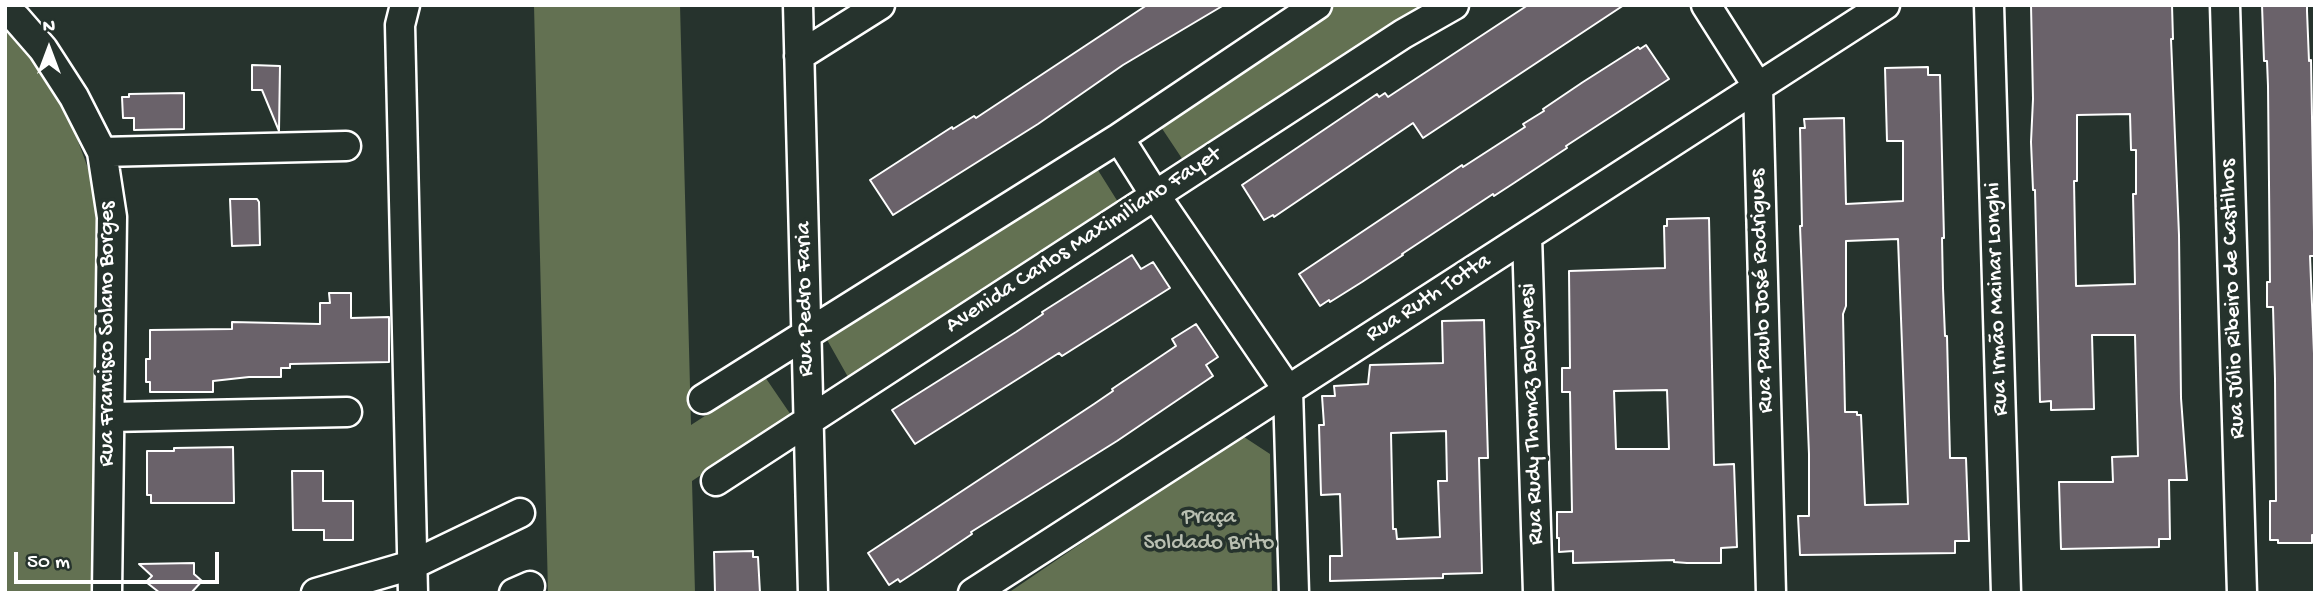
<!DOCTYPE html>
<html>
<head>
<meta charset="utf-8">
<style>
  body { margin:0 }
  #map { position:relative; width:2320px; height:598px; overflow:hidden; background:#26332d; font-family:"Gochi Hand",sans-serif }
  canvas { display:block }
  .frame { position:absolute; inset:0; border:7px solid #fff; pointer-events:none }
  .north { position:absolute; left:14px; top:14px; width:70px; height:70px; -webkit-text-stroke:5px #26332d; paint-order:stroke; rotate:0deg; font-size:19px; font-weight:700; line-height:28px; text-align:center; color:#fff }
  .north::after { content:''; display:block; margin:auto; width:24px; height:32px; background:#fff; clip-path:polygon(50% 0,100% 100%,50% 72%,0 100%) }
  .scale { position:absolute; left:14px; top:552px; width:205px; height:32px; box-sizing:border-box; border:4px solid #fff; border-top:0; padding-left:9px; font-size:21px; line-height:24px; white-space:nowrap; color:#fff; -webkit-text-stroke:5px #26332d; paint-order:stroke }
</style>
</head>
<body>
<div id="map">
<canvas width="2320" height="598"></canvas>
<div class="frame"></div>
<div class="north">N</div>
<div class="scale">50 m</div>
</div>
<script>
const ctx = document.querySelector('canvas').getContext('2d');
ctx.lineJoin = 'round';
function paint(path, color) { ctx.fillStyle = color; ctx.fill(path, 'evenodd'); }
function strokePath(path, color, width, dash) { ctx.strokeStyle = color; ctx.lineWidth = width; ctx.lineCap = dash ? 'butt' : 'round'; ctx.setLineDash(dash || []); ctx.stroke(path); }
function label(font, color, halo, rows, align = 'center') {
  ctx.font = font + ' "Gochi Hand",sans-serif'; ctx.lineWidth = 7; ctx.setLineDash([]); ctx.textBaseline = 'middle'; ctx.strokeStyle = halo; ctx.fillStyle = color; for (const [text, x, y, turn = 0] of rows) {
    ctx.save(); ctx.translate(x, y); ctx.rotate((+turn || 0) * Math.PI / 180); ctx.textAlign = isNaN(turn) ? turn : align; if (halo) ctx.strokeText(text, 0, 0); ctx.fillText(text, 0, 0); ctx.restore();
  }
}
paint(new Path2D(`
  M534 5H680L691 425 765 377 791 415 692 481 695 593H548Z
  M1333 5H1434L1183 160 1159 124Z
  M5 25H8L64 103 107 220 102 593H5Z
  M1096 167 1118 202 848 377 826 338Z
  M1241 435 1270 454 1272 593H1008Z`), '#637152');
const building = new Path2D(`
  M1147 5H1224L1123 65 1038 124 893 215 870 180 952 127 953 129 974 116 976 118Z
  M1528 5H1624L1423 138 1413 123 1274 217 1273 215 1264 220 1242 185 1377 94 1379 97 1385 93 1388 97Z
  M2031 5H2172L2173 39H2171L2179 235 2181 398 2187 480H2169L2170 539H2159V547L2061 549 2059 482H2113L2112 457 2138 456 2135 335H2092L2094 409 2051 410V401L2040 402 2035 190H2033L2031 142 2033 99ZM2130 114 2131 150H2136V194H2133L2135 284 2076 286 2074 181H2077V115Z
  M2262 5H2307V11L2309 61 2311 60 2314 232V256H2310L2315 378V535H2312V543H2278V540H2270V501H2276L2275 379 2273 307H2267V282H2270L2268 86 2267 61H2264Z
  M1646 45 1669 79 1566 146 1567 148 1514 183 1494 196 1493 194 1402 254 1403 255 1362 282 1330 302 1329 300 1320 306 1299 274 1462 165 1463 167 1525 127 1523 124 1544 111 1543 109 1583 82 1638 47 1640 49Z
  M252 65 280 66 279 131 262 90H252Z
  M1928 67V75H1940L1944 238H1942L1943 288 1945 336H1947L1950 458H1966L1969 541H1955V553L1800 555 1798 516H1809V454L1800 226H1802L1800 128H1805L1804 119 1844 118 1846 204 1903 201V141H1887L1885 68ZM1898 239 1908 504 1865 505 1861 415H1857V412H1845L1843 314 1846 306V241Z
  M184 93V129L134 130V118H123L122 97H129V94Z
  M230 199H257L259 202 260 245 232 246Z
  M1709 218 1714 465 1734 464 1737 547 1721 548V563H1687L1674 562V560L1573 563V551L1559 552V538H1557V512H1572L1570 392H1562V368H1570L1569 271 1665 268 1664 226H1667V219ZM1667 390 1669 449H1616L1614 391Z
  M1132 255 1141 269 1153 262 1170 288 1062 356 1059 353 915 444 892 410 1016 332 1043 314 1042 312Z
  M329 293H351V318L389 317V362L290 364V368H281V377H249L213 381V392H150V382H146V359H150V330L232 329V322L320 324V303H330Z
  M1484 320 1488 458H1479L1482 573 1443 574V578L1330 581V556H1342L1340 494 1321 495 1319 425H1324L1322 396H1335L1334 386 1368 384 1370 365 1443 363 1442 321ZM1446 431 1447 481H1438L1440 537 1397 539 1396 529H1393L1391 433Z
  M1196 324 1218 357 1206 365 1213 376 1117 441 971 532 972 534 923 567 900 582 898 579 889 585 868 553 1094 404 1113 391 1112 389 1176 346 1172 339Z
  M233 447 234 503H151V495H147V451H174V448Z
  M292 471H323V501H353V540H324V530H293Z
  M753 551V557H758L760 593H715L714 552Z
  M194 563V574L202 581 191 593H160L146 582 152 576 139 564Z`);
paint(building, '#6a626a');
strokePath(building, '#fff', 2);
const street = new Path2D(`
  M405 5 400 25 413 593
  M798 5 813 593
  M1706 5 1758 87 1771 593
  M1989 5 2006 593
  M2225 5 2242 593
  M5 10 16 18 43 49 74 97 102 152 112 217 107 593
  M799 56 880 5
  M1119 138 1155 195 1288 390 1294 593
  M102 152 346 146
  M1527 236 1538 593
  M703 399 1119 138 1317 5
  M110 417 347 412
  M716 481 1403 34 1454 5
  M316 593 412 565 520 513
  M514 593 530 586
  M973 593 1885 5`);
strokePath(street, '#fff', 33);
strokePath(street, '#26332d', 28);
label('23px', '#fff', '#26332d', [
  ["Avenida Carlos Maximiliano Fayet",1084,241,-33],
  ["Rua Paulo José Rodrigues",1763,291,-92],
  ["Rua Pedro Faria",806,299,-91],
  ["Rua Ruth Totta",1429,299,-33],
  ["Rua Irmão Mainar Longhi",1998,299,-92],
  ["Rua Júlio Ribeiro de Castilhos",2234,299,-92],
  ["Rua Francisco Solano Borges",108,334,-90],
  ["Rua Rudy Thomaz Bolognesi",1533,414,-92]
]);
label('23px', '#b9bfb1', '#26332d', [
  ["Praça",1209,518],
  ["Soldado Brito",1209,544]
]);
</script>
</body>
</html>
